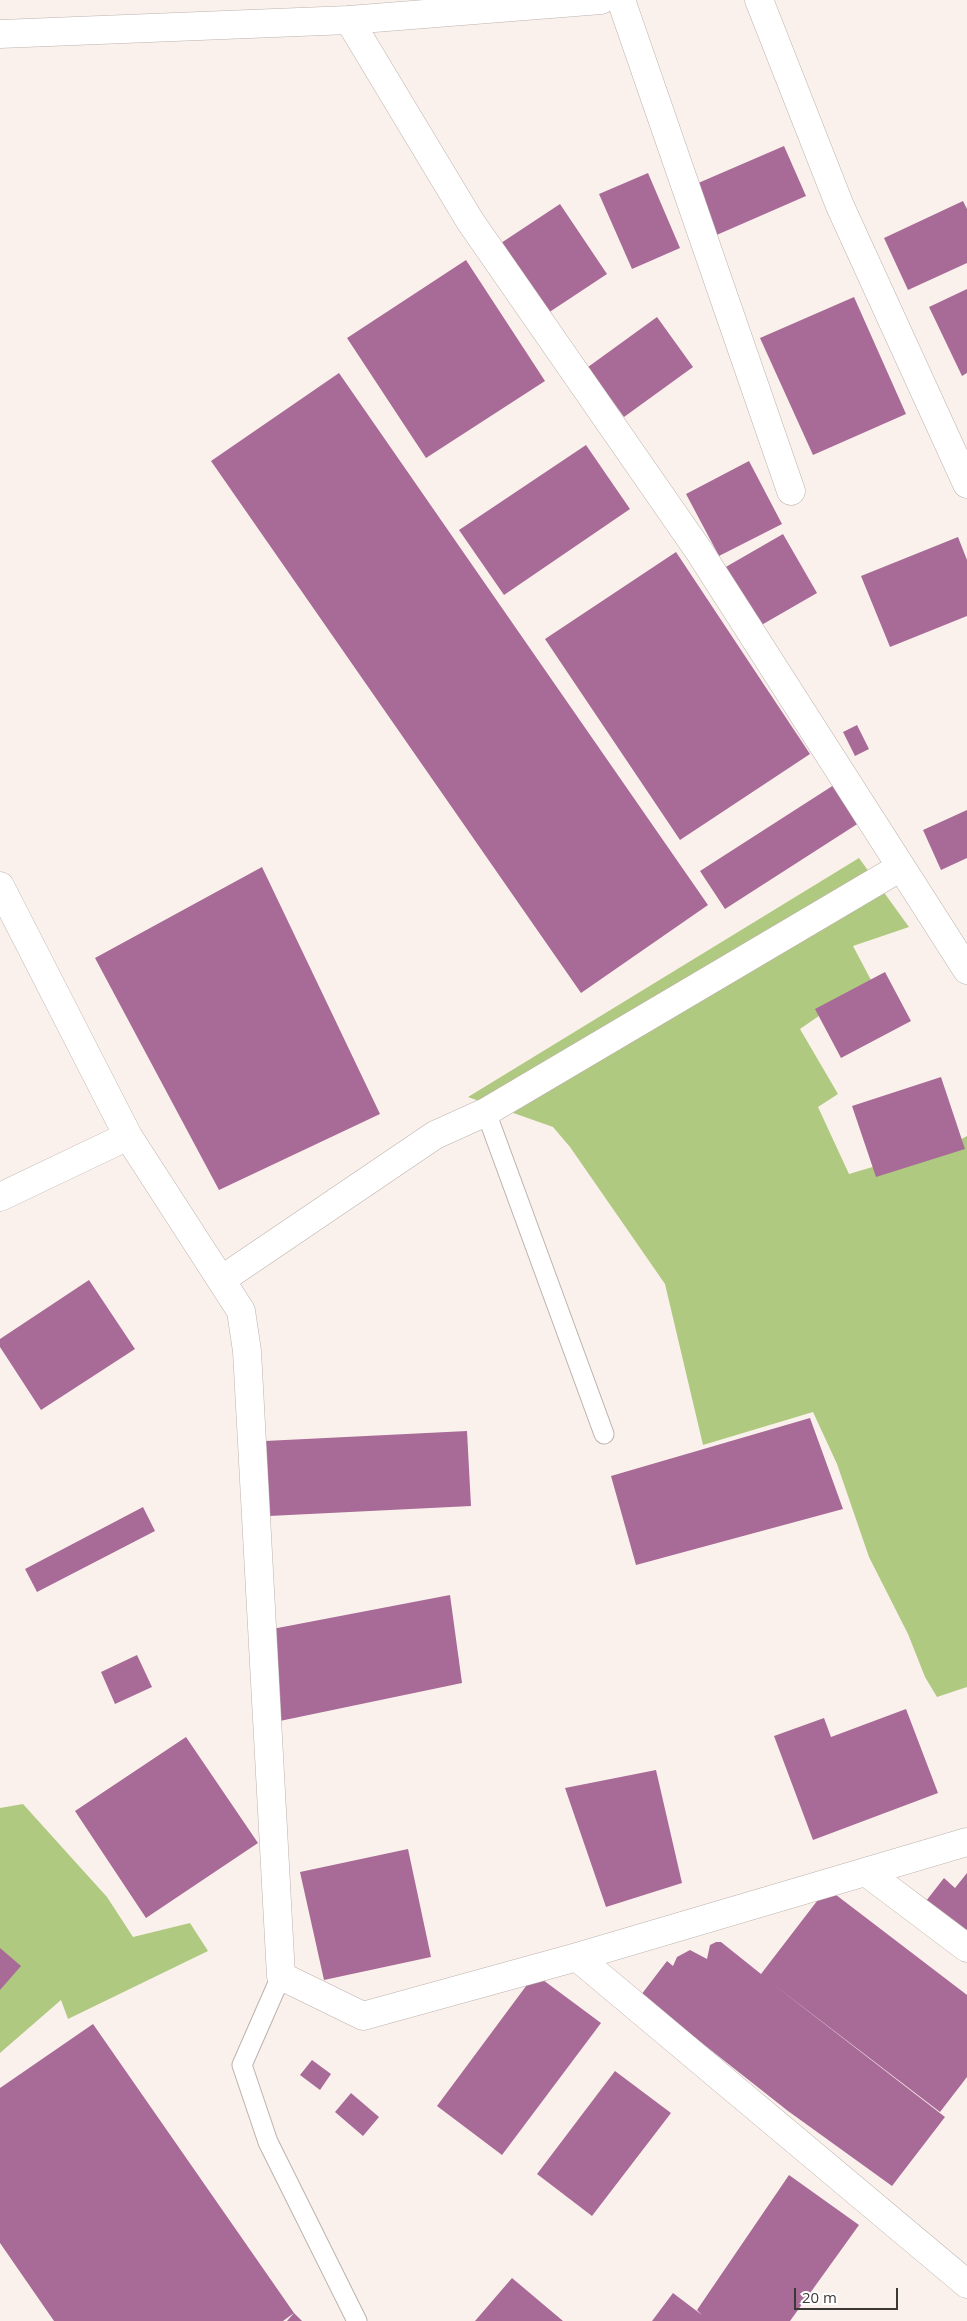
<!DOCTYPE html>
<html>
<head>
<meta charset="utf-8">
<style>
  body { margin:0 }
  #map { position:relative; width:967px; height:2321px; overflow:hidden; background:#fbf1ec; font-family:"Open Sans",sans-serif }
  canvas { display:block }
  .scale { position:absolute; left:794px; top:2288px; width:104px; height:22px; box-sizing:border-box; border:2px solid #3c3836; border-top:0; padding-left:6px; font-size:15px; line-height:18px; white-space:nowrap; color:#3c3836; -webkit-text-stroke:4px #fff; paint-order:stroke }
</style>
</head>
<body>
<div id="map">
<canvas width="967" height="2321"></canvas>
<div class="scale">20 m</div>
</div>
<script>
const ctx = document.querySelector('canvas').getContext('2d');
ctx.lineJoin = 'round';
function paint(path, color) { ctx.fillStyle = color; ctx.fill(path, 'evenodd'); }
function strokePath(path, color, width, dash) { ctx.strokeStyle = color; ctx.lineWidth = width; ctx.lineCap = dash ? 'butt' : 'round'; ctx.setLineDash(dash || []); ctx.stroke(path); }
paint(new Path2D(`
  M859 858 909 927 853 946 871 980 800 1029 838 1094 818 1107 849 1174 956 1142 967 1136V1687L937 1697 925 1677 908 1634 869 1557 837 1464 813 1412 703 1445 665 1284 570 1147 553 1127 468 1097Z
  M23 1804 107 1897 133 1937 190 1923 208 1951 68 2019 61 2000 0 2053V1808Z`), '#b0c981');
paint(new Path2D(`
  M784 146 806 196 712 237 689 187Z
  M648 173 680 248 632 269 599 194Z
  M963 201 967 209V263L908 290 884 238Z
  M560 204 607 274 545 315 498 245Z
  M466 260 545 381 426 458 347 338Z
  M967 289V373L962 376 929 307Z
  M854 297 906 414 813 455 760 338Z
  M657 317 693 367 624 417 588 367Z
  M339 373 708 905 581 993 211 461Z
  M586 445 630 509 504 595 459 530Z
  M749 461 782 524 719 556 686 494Z
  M783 534 817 593 758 627 724 568Z
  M958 537 967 560V616L890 647 861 576Z
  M676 552 810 754 680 840 545 639Z
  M857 725 869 749 855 756 843 732Z
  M837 783 862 821 725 909 700 871Z
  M967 810V858L941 870 923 830Z
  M262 867 380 1114 219 1190 95 958Z
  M885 972 911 1021 841 1058 815 1009Z
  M941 1077 965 1149 876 1177 852 1106Z
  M89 1280 135 1349 41 1410 0 1347V1339Z
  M810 1418 843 1509 636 1565 611 1476Z
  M467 1431 471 1506 269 1516 265 1441Z
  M143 1507 155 1531 37 1592 25 1569Z
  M450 1595 462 1683 275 1722 267 1630Z
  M137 1655 152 1687 115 1704 101 1672Z
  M906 1709 938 1793 813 1840 774 1736 824 1718 831 1737Z
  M186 1737 258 1843 146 1918 75 1811Z
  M656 1770 682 1883 606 1907 565 1788Z
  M408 1849 431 1957 324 1980 300 1872Z
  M967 1873V1935L926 1901 944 1878 955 1888Z
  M827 1888 967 1995V2077L940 2112 769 1981 945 2117 892 2186 788 2111 641 1995 667 1961 673 1966 677 1957 690 1950 707 1959 710 1945 716 1942H721L761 1974Z
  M0 1948 21 1966 0 1990Z
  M535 1974 601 2023 502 2155 437 2106Z
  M93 2024 294 2313 283 2321H54L0 2243V2088Z
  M312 2060 331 2074 320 2090 300 2075Z
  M615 2071 671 2113 592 2216 537 2174Z
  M351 2093 379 2117 363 2136 335 2112Z
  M789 2175 859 2225 790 2321H652L673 2293 702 2315 697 2310Z
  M512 2278 563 2321H475Z
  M294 2313 302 2321H287Z`), '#a86b98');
const service = new Path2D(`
  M486 1112 604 1434
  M281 1976 242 2065 268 2142 357 2321`);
const minor = new Path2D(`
  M621 0 791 491
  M759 0 840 206 967 484
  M349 20 470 221 699 551 967 970
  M0 886 128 1136 241 1311 247 1351 281 1976 363 2016 577 1957 967 1842
  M0 1197 128 1136
  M221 1280 435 1135 486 1112 901 867
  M866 1872 967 1948
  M577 1957 967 2284`);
const tertiary = new Path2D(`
  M0 34 349 20 601 0`);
strokePath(service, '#bcb2ad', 21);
strokePath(minor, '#bcb2ad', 29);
strokePath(tertiary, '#bcb2ad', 29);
strokePath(service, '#fff', 19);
strokePath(minor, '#fff', 28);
strokePath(tertiary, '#fff', 28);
</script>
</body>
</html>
